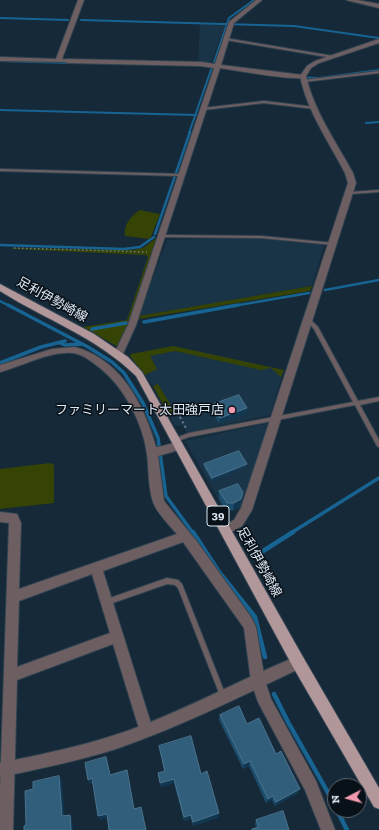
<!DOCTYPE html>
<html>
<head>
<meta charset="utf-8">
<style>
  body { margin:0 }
  #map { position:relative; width:379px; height:830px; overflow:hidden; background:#162938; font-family:"Zilla Slab",serif }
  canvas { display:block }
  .north { position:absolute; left:327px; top:778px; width:40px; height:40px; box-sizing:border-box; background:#091118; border:1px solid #5e6770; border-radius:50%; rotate:264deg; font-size:11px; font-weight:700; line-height:16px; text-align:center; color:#dde9f4 }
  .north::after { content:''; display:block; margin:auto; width:14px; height:18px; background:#f29aaf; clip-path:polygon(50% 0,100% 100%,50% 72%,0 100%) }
</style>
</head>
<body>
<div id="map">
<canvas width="379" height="830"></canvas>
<div class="north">N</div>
</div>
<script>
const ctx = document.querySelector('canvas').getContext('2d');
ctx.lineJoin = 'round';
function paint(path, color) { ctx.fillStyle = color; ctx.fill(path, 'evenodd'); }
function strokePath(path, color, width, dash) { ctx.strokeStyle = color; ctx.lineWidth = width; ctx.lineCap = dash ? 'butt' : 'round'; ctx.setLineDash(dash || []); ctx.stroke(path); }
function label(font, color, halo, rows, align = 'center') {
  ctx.font = font + ' "Zilla Slab","Noto Sans JP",serif'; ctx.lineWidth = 3; ctx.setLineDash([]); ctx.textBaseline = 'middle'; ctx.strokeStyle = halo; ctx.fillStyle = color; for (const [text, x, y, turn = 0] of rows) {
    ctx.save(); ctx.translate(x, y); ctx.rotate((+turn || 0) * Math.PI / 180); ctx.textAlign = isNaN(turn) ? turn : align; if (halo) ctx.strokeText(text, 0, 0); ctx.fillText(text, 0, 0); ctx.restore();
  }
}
paint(new Path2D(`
  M200 23 226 24 211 63H198Z
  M222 238 260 239 324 245 312 286 139 316 167 240Z
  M173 346 284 370 270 415 190 432H186L182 425 175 426 168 414 174 412 158 384 153 386 145 375 150 373 131 354Z
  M269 423 242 506 234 511H225L185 441Z`), '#1a3447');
paint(new Path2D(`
  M140 210 160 214 150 239 125 236C123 225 132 215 140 210Z
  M155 239H157L120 348 83 327 127 320 148 257 146 255 12 249V248L133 250 143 248Z
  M312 286 310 291 138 319 139 316Z
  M173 346 284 370 281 377 271 368 261 370 175 351 150 356 157 369 145 375 130 356 131 354Z
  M158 384 175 412 168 414 153 386Z
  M50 463 54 465V503L0 509V469Z`), '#354304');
strokePath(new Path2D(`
  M0 18 68 20
  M81 20 294 26 379 38
  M0 61 71 63
  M214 62 229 18 254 0
  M283 77 319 78 379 70
  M0 110 196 115
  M366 123 379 122
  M189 133 212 67 209 66`), '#176392', 2);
strokePath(new Path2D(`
  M155 234 190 132
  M0 245 124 249 140 247 154 237
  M325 290 379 280
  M0 301 10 306
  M233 306 309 293`), '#176392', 2.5);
strokePath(new Path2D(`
  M8 305 88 347 112 362 124 373 143 403 158 438 166 496 193 533
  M144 322 238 305
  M92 329 126 323
  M60 343 65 345 82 344
  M0 363 41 347 65 341
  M291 533 379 478`), '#176392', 3.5);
strokePath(new Path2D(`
  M193 532 219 572 255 617 265 657
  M260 553 293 532
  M274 694 288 722 335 805
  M337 810 347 830`), '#176392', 4.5);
const service = new Path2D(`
  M225 38 333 56 334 57 333 58 226 40H225Z
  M379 71V73L304 82 302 81 304 80Z
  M264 101 315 107 317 108 315 109 264 103 203 110 201 109 203 108Z
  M0 169 181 174 183 175 181 176 0 171Z
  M379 190V192L350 194 348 193 350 192Z
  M161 235 261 236 334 243 336 244 334 245 261 238 162 237 160 236Z
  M308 318 310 319 318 327 358 401 379 397V401L360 405 379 440V447L377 446 355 405 189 437 175 442 173 441 172 440 173 439 189 433 353 402 314 329 306 320Z
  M167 578 178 580 182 584 226 696 225 698 223 699 221 698 178 588 175 585 167 584 107 605 105 604 104 602 105 600 107 599Z`);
const minor = new Path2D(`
  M256 0H262L234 23 221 65 303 75 306 77C299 82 233 70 220 68L136 325 122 356H116L114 354 128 325 214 68 201 66 67 63 64 61 67 59 201 62 215 64 229 22Z
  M346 0H357L379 4V8Z
  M75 347C121 360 144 404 156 447 164 447 174 441 182 443L183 446 182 449 158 456 164 501 198 543 251 617 256 627 265 681 271 699 316 781 335 830H321L305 790 258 702 251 681 244 628 183 542 103 571 153 730 151 735 146 737 141 735 113 644 17 680 13 830H0V789L9 523 0 522V512L17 514 21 523 19 589 177 534C169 525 157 513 153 502 148 487 149 470 147 454 143 423 124 387 100 368 92 362 83 354 73 353 49 351 23 366 0 372V365L52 349ZM92 574 110 633 17 667 19 601Z`);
const tertiary = new Path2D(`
  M78 0H84L62 59 69 60V62L0 61V57L56 59Z
  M379 39V43L319 63 311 68 306 76C314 111 336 142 353 173L356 183 252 510 242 526 226 535 222 533 220 530 222 527 234 520 241 508 348 183 345 173C329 142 307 111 300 76L307 66 315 61Z
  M298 656 303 657 304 662 303 667C241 696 180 727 116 749 78 761 39 769 0 777V763C44 754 88 745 130 730 188 709 241 679 298 656Z`);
const primary = new Path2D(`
  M0 284 94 334 128 357 142 372 303 657 379 788V809L374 807 293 667 136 376C96 337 46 320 0 291Z`);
strokePath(service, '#324452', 2);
strokePath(minor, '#324452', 2);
strokePath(tertiary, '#324452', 2);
strokePath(primary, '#324452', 2);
strokePath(new Path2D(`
  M14 248 147 252`), '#6c7c89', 1.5, [1.5, 2.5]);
strokePath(new Path2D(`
  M180 417 187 430`), '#6c7c89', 2, [2, 3]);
paint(service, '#6d5f61');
paint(minor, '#6d5f61');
paint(tertiary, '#6d5f61');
paint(primary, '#b2979a');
paint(new Path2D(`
  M211 405 247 408V414L219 423 211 410Z
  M204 464 246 467 212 481 204 467Z
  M219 491 243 492 242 499 240 506 233 510H226L219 499Z
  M220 715 247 724 276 754 298 793 275 806 272 800 266 803 249 766 243 769 219 720Z
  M159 746 201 774 219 817 193 826 191 819 184 821 174 783 161 787 158 773 164 771Z
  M256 820 289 830H252V829L256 828 255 824Z`), '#1c4d6c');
paint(new Path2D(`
  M247 408V414L219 423 220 418Z
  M247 464 246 467 212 481V478Z
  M243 492 242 499 240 506 233 510 234 503Z
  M106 757 108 762 111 779 110 775Z
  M250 761 249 766 243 769 244 764Z
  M59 776 62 781 65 820 62 816Z
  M92 778 93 783 90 784 88 780Z
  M174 779V783L161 787 160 783Z
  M300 789 298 793 275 806 276 802Z
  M273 796 272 800 266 803 268 799Z
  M219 813V817L193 826V822Z
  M107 814 108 817 100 820 98 816Z
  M70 815 72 818 73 830H71Z
  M191 815V819L184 821V817Z`), '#113751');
const building = new Path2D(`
  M239 395 247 408 220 418 211 405Z
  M239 451 247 464 212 478 204 464Z
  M238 484 243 492 241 499 234 503H227L219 491Z
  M239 706 247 724 259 718 276 754 281 751 300 789 276 802 273 796 268 799 250 761 244 764 220 715Z
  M191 736 201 774 207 771 219 813 193 822 191 815 184 817 174 779 160 783 158 773 165 771 159 746Z
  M106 757 110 775 127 770 134 809 141 807 146 830H109L107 814 98 816 92 778 88 780 85 763Z
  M59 776 62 816 70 815 71 830H24V826L26 825 25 791 33 789V782Z
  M283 811 289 830H252V829L259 827 256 820Z`);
paint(building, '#305e7b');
strokePath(building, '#4b738e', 1);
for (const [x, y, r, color] of [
  [232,410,4,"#f29aaf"]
]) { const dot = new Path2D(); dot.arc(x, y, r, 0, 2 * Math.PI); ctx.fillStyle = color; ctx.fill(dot); strokePath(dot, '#091118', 1.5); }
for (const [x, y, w] of [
  [218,516,22]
]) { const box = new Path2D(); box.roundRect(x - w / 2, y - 10, w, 20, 3); ctx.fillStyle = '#091118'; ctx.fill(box); strokePath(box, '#dde9f4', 1); }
label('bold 12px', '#dde9f4', null, [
  ["39",218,516]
]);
label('13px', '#dde9f4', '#091118', [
  ["足利伊勢崎線",52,300,29],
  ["足利伊勢崎線",259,562,61]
]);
label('13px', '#dde9f4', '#091118', [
  ["ファミリーマート太田強戸店",224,410]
], 'right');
</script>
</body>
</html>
